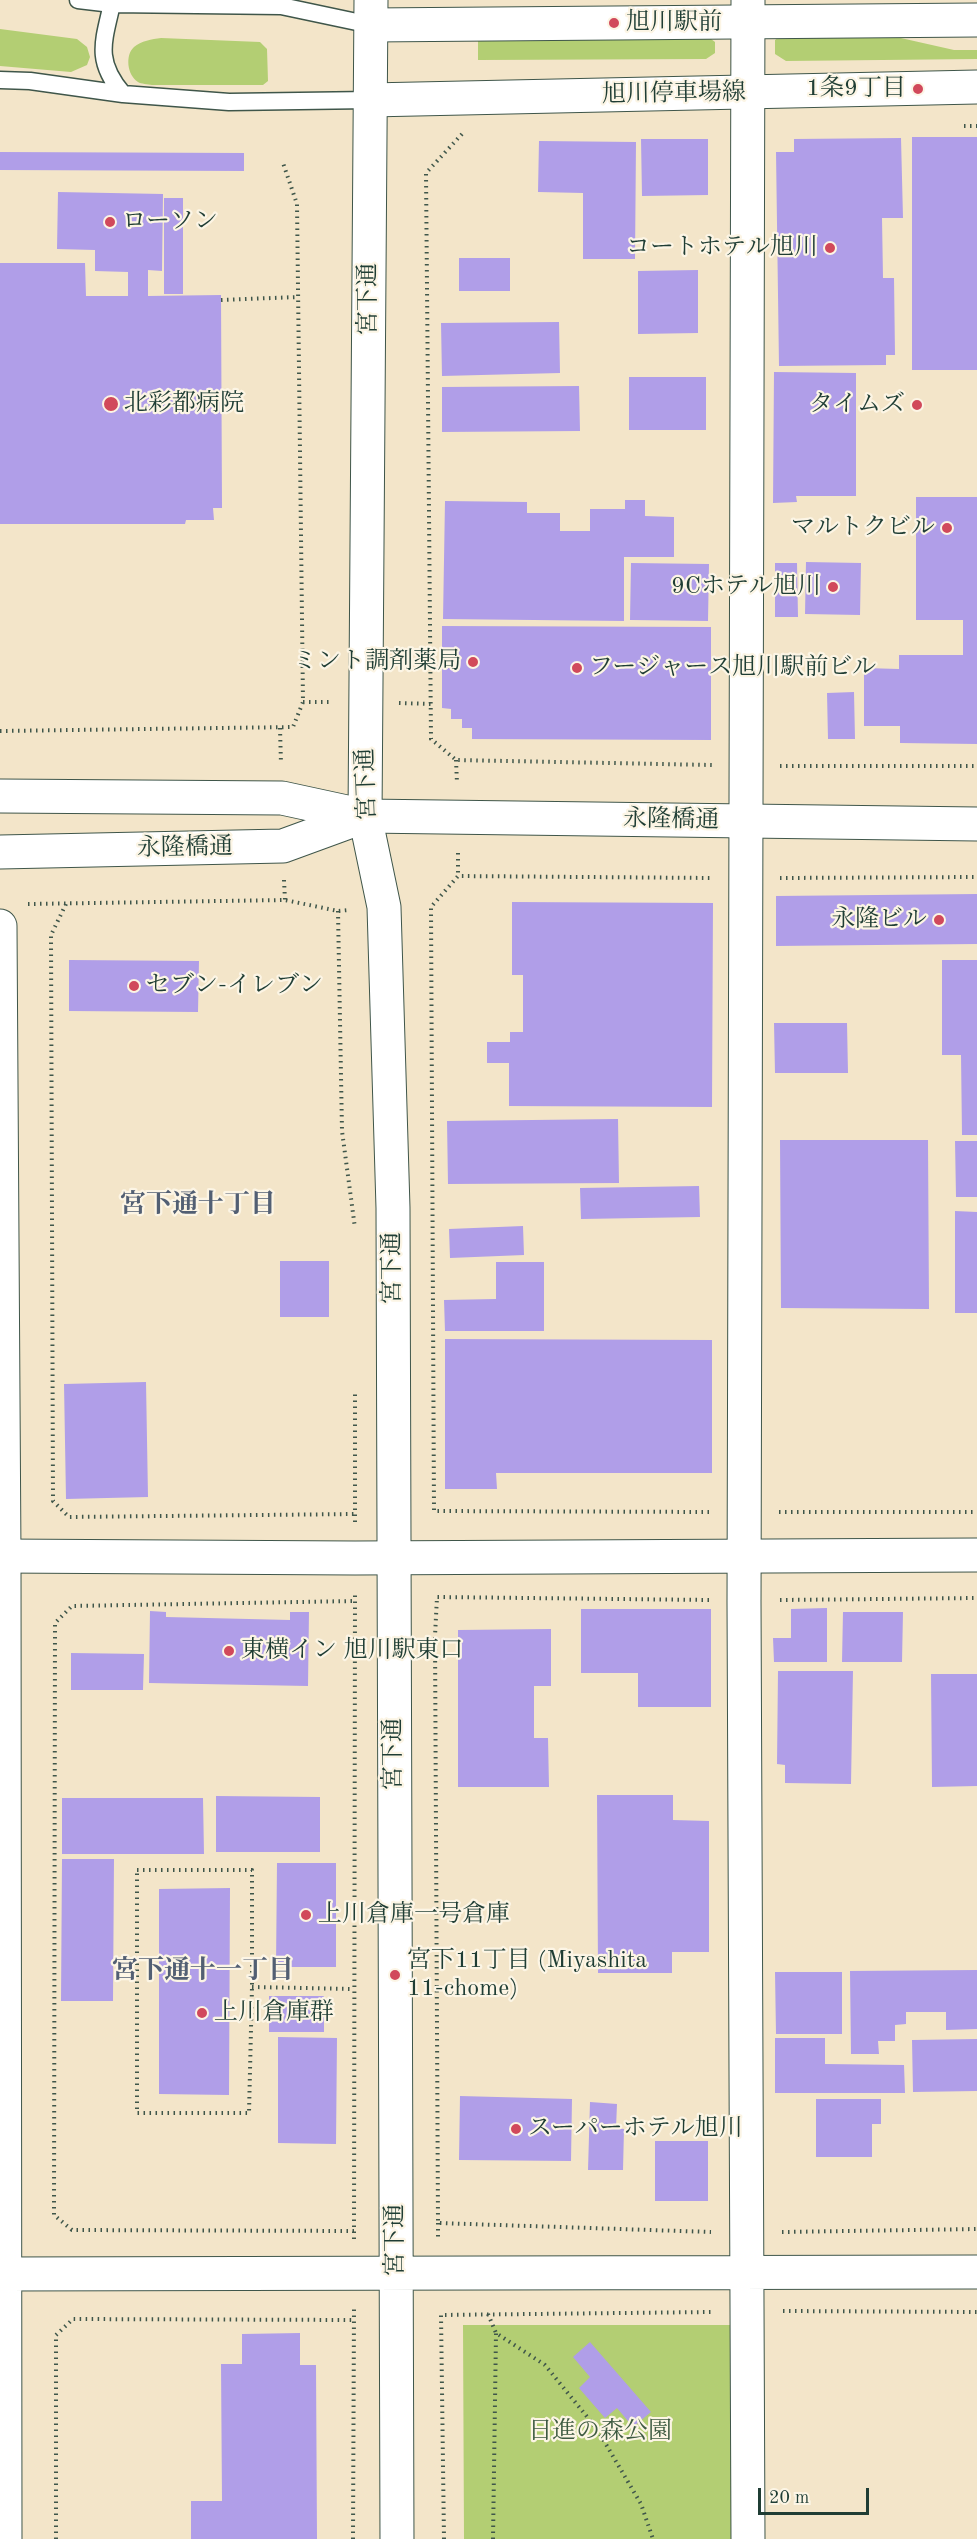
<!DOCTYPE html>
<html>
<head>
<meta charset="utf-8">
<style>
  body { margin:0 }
  #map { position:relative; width:977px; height:2539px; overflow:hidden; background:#f3e5c9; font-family:"Old Standard TT",serif }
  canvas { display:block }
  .scale { position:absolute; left:758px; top:2488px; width:111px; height:27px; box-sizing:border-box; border:3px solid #1f3d34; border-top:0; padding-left:8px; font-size:18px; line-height:21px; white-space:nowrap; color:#1f3d34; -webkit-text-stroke:4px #fcf5e5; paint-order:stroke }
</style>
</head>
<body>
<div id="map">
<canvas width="977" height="2539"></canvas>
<div class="scale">20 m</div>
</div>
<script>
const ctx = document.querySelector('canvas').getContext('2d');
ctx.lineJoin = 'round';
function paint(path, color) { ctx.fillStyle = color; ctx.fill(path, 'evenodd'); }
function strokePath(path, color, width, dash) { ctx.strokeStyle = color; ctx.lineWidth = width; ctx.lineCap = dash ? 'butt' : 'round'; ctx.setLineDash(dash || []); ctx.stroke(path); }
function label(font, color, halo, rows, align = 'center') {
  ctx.font = font + ' "Old Standard TT","Noto Serif JP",serif'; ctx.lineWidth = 4.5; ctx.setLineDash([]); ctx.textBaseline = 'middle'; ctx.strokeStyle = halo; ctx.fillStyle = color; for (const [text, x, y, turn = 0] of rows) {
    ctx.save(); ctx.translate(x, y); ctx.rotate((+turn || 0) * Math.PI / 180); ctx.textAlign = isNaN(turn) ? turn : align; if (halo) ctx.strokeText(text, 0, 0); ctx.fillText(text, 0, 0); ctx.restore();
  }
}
paint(new Path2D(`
  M0 29 77 39 87 47 90 57 87 65 71 72 0 66Z
  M785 33 883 34 954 50H977V59L786 61 775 54V40Z
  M707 36 715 42V53L706 59 478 60V37Z
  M161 38 260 42 267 49 268 81 263 85H152C148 84 141 84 138 82 127 75 125 55 134 47 141 41 152 39 161 38Z
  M463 2325H735L736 2539H464Z`), '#b3ce73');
paint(new Path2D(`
  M912 137H977V370H912Z
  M901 138 903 218H882L883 278H894L895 355H886V365L779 366 776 152H794V139Z
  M641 139H708V195L642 196Z
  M539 141 636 142 635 259H583V193L538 192Z
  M0 152 244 153V171L0 170Z
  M58 192 163 194 162 271 148 270V296L221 295 222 508H213L214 520H186L185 524H0V263H85L86 296H128V272L95 271V250L57 249Z
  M164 198H183V294H164Z
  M459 258H510V291H459Z
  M698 270V333L638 334V271Z
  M559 322 560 373 442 376 441 323Z
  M774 372 856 373V496H796L797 502 773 503Z
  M629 377H706V430H629Z
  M579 386 580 431 442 432V387Z
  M916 497H977V744L900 743V726H864V668L899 669V655H963V620H916Z
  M625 500H645V516L674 517V557H624V621L443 619 445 501 527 502V513H560V531H590V509H625Z
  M806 562 861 563 860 615 805 614Z
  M631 563 709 564 708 621 630 620Z
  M775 563H797L798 617H775Z
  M442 626 711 627V740L472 739V728H462V719H451V709L442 708Z
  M854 692 855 739H828L827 693Z
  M977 894V944L776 946V896Z
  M512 902 713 903 712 1107 509 1106V1063H487V1042H510V1032H523V975H512Z
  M69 960 199 961 198 1012 69 1011Z
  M942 960H977V1135H962L961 1055H942Z
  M774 1023H847L848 1073H775Z
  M618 1119 619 1183 448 1184 447 1121Z
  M780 1140H928L929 1309 781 1308Z
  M955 1141H977V1197H956Z
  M699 1186 700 1217 581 1219 580 1188Z
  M955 1211 977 1212V1313H955Z
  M523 1226 524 1255 450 1258 449 1229Z
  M280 1261H329V1317H280Z
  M496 1262H544V1331H445L444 1300 496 1299Z
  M445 1339 712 1340V1473H496L497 1489H445Z
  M146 1382 148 1497 66 1499 64 1384Z
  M827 1608V1662H774L773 1638H791V1609Z
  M581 1609H711V1707H638V1673H581Z
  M150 1611 166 1612V1617L290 1620V1612H309L308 1686 149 1683Z
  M843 1612H903L902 1662H842Z
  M551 1629V1686H534V1738H548L549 1787H458V1630Z
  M71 1653 144 1654 143 1690H71Z
  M778 1671H853L851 1784 785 1783V1765L777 1764Z
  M931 1674H977V1786L932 1787Z
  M597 1795H673V1820L709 1821V1952H672V1973H598Z
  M216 1796 320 1797V1852H216Z
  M62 1798H203L204 1854H62Z
  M62 1859H114L113 2001H61Z
  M277 1863H336V1967H276Z
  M230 1888 229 2095 159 2094V1889Z
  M977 1970V2029L946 2030V2012H906V2024L895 2025V2041H878L879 2054H851L850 1971Z
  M775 1972H842V2034H776Z
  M269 1996H324V2032H269Z
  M278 2037 337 2038 336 2144 278 2143Z
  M775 2038H825V2064L904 2065 905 2093H775Z
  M977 2039V2091L913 2092 912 2040Z
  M460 2096 572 2099 571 2161 459 2160Z
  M816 2099H881V2124H872V2157H816Z
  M590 2102 617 2104 616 2128 624 2129 623 2170H588Z
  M655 2141H708V2201H655Z
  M300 2333V2365H316L317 2539H191V2501H222L221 2364H242V2334Z
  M590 2342 651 2412 633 2427 617 2408 605 2418 579 2388 590 2377 573 2357Z`), '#b09ee8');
const lane = new Path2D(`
  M78 0 112 4 281 6 371 25
  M112 4C103 43 95 61 123 94
  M0 80 30 81 123 94 229 102 370 100`);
const street = new Path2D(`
  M748 0 744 1600 748 2539
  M365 816 384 907 393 1208 397 2539
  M0 926 4 1556 5 2539
  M0 2274 977 2272`);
const secondary = new Path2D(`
  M365 816 371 0
  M0 1556 355 1558 977 1555`);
const primary = new Path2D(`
  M371 25 977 20
  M370 100 977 87
  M0 796 282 798 365 816 977 824
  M0 852 283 846 365 816`);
strokePath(lane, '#3f564a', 19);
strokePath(street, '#3f564a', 35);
strokePath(secondary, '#3f564a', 35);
strokePath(primary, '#3f564a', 35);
strokePath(new Path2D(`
  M964 126H977
  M462 134 426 173 431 739 456 760 712 765
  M221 300 298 297
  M303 702H332
  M399 703 431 704
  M280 728 281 764
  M0 731 293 727 303 702 297 204 283 163
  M456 760 457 783
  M780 766H977
  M458 853V876
  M780 878 977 877
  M284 880 285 900
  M28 904 285 900 338 911 349 910
  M66 904 51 935 53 1501 69 1517 355 1514
  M338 911 342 1131 355 1228
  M709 1512 434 1511 431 907 458 876 712 878
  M779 1512H977
  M355 1522V1391
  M709 1600 437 1597 435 1636 438 2223 711 2232
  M780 1600 977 1598
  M137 1870H252V1987L249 2113H137Z
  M252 1987 354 1989
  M438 2223V2237
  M354 2231 72 2230 54 2215 55 1623 72 1606 355 1601
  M782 2232 977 2229
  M354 2239 355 1592
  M783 2311 977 2312
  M488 2314 496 2333 545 2365 597 2429 641 2504 653 2539
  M56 2539V2335L73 2319 354 2320
  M353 2539 354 2309
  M444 2539 441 2315 712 2312
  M493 2539 496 2333`), '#3f564a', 4, [1.5, 4.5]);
strokePath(lane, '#fff', 16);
strokePath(street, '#fff', 33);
strokePath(secondary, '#fff', 33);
strokePath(primary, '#fff', 33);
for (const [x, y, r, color] of [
  [614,23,6,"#d1495b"],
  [918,89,6,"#d1495b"],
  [110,222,6,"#d1495b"],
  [830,248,6,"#d1495b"],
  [111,404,8,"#d1495b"],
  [917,405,6,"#d1495b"],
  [947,528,6,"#d1495b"],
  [833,587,6,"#d1495b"],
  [473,662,6,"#d1495b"],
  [577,668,6,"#d1495b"],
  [939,920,6,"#d1495b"],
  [134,986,6,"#d1495b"],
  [229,1651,6,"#d1495b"],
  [306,1915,6,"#d1495b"],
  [395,1975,6,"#d1495b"],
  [202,2013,6,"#d1495b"],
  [516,2129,6,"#d1495b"]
]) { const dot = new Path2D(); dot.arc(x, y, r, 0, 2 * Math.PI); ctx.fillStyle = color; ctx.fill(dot); strokePath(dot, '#fcf5e5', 2); }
label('24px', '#1f3d34', '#fcf5e5', [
  ["旭川駅前",626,23],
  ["1条9丁目",906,89,"right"],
  ["ローソン",122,222],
  ["コートホテル旭川",818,248,"right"],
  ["北彩都病院",124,404],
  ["タイムズ",905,405,"right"],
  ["マルトクビル",935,528,"right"],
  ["9Cホテル旭川",821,587,"right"],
  ["ミント調剤薬局",461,662,"right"],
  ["フージャース旭川駅前ビル",589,668],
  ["永隆ビル",927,920,"right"],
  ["セブン-イレブン",146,986],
  ["東横イン 旭川駅東口",241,1651],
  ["上川倉庫一号倉庫",318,1915],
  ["宮下11丁目 (Miyashita",407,1961],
  ["11-chome)",407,1989],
  ["上川倉庫群",214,2013],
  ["スーパーホテル旭川",528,2129]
], 'left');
label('24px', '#1f3d34', '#fcf5e5', [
  ["旭川停車場線",674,94,-1],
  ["宮下通",369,299,-90],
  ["宮下通",367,784,-92],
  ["永隆橋通",671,820,1],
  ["永隆橋通",185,848,-1],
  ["宮下通",393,1268,-90],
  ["宮下通",394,1754,-90],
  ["宮下通",396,2240,-90]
]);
label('24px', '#3d5a41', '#fcf5e5', [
  ["日進の森公園",600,2432]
]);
label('bold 26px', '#525f73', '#fcf5e5', [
  ["宮下通十丁目",198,1205],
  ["宮下通十一丁目",203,1971]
]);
</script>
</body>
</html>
